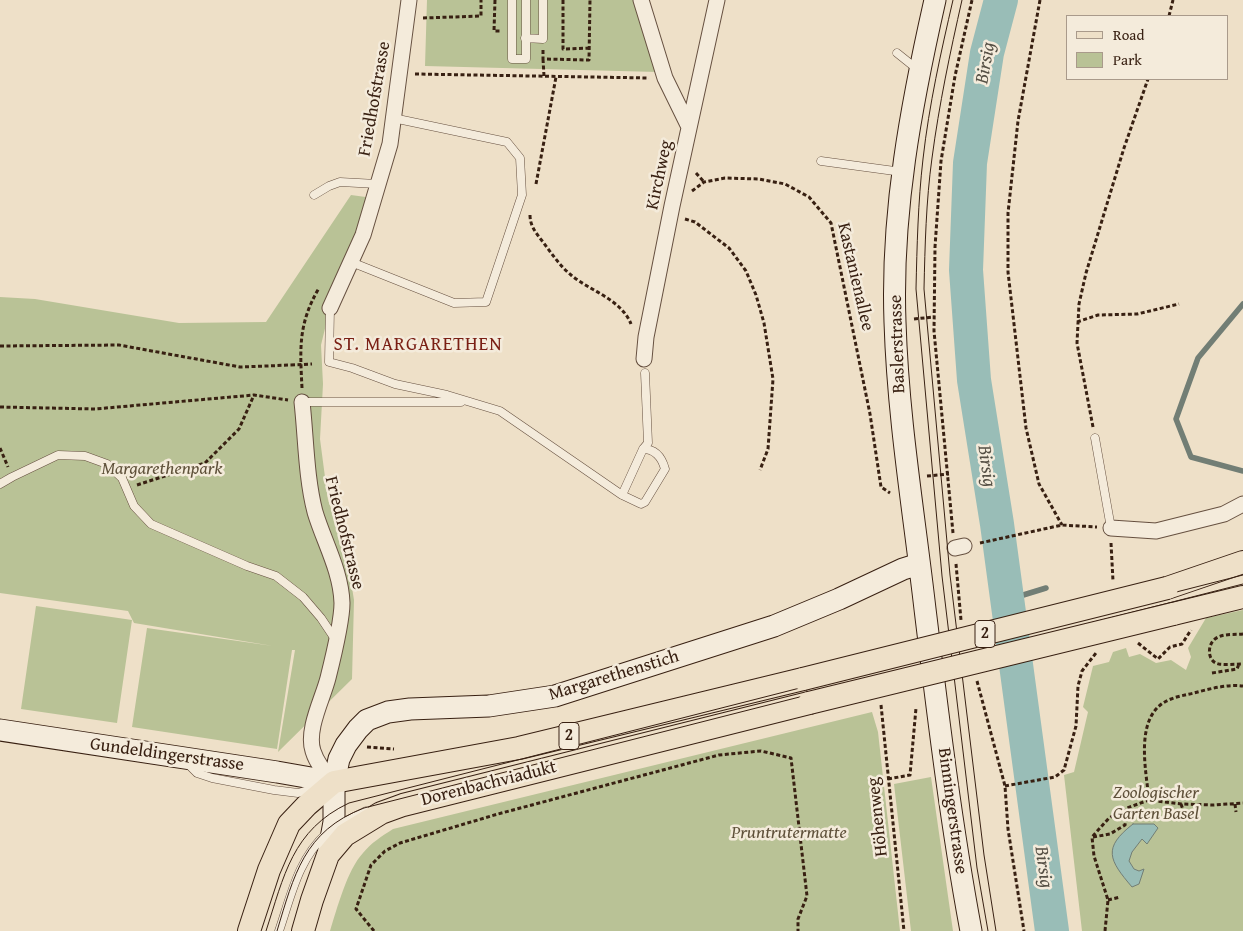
<!DOCTYPE html>
<html>
<head>
<meta charset="utf-8">
<style>
  body { margin:0 }
  #map { position:relative; width:1243px; height:931px; overflow:hidden; background:#eee0c8; font-family:"Gentium Book Plus",serif }
  canvas { display:block }
  .legend { position:absolute; left:1066px; top:15px; width:162px; height:65px; box-sizing:border-box; background:#f4ebdb; border:1px solid #a99a8b; margin:0; padding:6px 9px; list-style:none; font-size:15px; color:#382012 }
  .legend li { display:flex; align-items:center; gap:10px; height:25px }
  .legend b { width:25px; border:1px solid #a99a8b }
</style>
</head>
<body>
<div id="map">
<canvas width="1243" height="931"></canvas>
<ul class="legend">
<li><b style="height:6px;background:#eee0c8"></b>Road</li>
<li><b style="height:14px;background:#b9c296"></b>Park</li>
</ul>
</div>
<script>
const ctx = document.querySelector('canvas').getContext('2d');
ctx.lineJoin = 'round';
function paint(path, color) { ctx.fillStyle = color; ctx.fill(path, 'evenodd'); }
function strokePath(path, color, width, dash) { ctx.strokeStyle = color; ctx.lineWidth = width; ctx.lineCap = dash ? 'butt' : 'round'; ctx.setLineDash(dash || []); ctx.stroke(path); }
function label(font, color, halo, rows, align = 'center') {
  ctx.font = font + ' "Gentium Book Plus",serif'; ctx.lineWidth = 5; ctx.setLineDash([]); ctx.textBaseline = 'middle'; ctx.strokeStyle = halo; ctx.fillStyle = color; for (const [text, x, y, turn = 0] of rows) {
    ctx.save(); ctx.translate(x, y); ctx.rotate((+turn || 0) * Math.PI / 180); ctx.textAlign = isNaN(turn) ? turn : align; if (halo) ctx.strokeText(text, 0, 0); ctx.fillText(text, 0, 0); ctx.restore();
  }
}
paint(new Path2D(`
  M427 0H634L658 72 425 66Z
  M351 195 373 198 330 308 321 345 323 384 320 439 328 500 346 551 354 600 352 679 278 752 295 650H292L277 749 132 727 147 628 273 646 134 623 128 611 0 593V297L35 299 179 323 266 322Z
  M36 606 132 620 117 723 21 709Z
  M1243 610V931H1082L1064 775 1074 772 1088 712 1083 707 1093 666 1109 662 1113 652 1126 648 1129 657 1140 654 1156 663 1171 660 1186 670 1191 657 1188 648 1206 618Z
  M872 712 878 732 900 931H330C337 909 347 870 363 853 371 843 382 836 393 829Z
  M931 777 953 931H911L894 784Z`), '#b9c296');
const water = new Path2D(`
  M1133 824H1154L1158 828 1147 844 1142 839 1132 852 1129 861 1134 869 1139 871 1144 869 1139 884 1132 887C1109 860 1102 848 1133 824Z`);
paint(water, '#99bdb7');
strokePath(water, '#727e75', 1);
strokePath(new Path2D(`
  M1243 304 1198 358 1176 419 1191 457 1243 471
  M1007 600 1046 588`), '#727e75', 5.5);
strokePath(new Path2D(`
  M1001 0 987 53 970 163 966 270 974 380 997 524 1052 931`), '#99bdb7', 34);
const service = new Path2D(`
  M512 0V59H526V0
  M525 38 543 39V0
  M897 53 917 69
  M821 161 902 172
  M314 195 329 186 340 182 377 184
  M351 262 454 303 486 302 522 195 520 158 507 142 393 118
  M330 308 329 362 352 368 395 384 447 395 500 411 622 495 643 449 648 443 645 373
  M302 402H461
  M1095 438 1111 528
  M0 484 12 477 58 455 85 456 107 464 122 478 134 506 151 524 247 566 276 576 303 597 321 618 335 639
  M622 495 641 504 645 502 665 469C662 458 656 449 643 449
  M187 763 197 773 212 778 274 790 298 793 315 788
  M336 826 366 811
  M279 931C291 896 298 859 327 833`);
const minor = new Path2D(`
  M641 0 665 78 689 127
  M330 308 363 235 390 144 409 0
  M644 359 646 337 672 206 717 0
  M302 402C306 438 306 477 315 512 324 542 341 571 342 603 342 622 333 658 328 678 323 698 306 730 313 751 317 764 325 773 334 782
  M1111 528 1156 531 1224 514 1243 504
  M955 548 964 546`);
const secondary = new Path2D(`
  M935 0C911 106 891 213 895 322 898 419 914 513 925 609 938 716 951 824 971 931
  M0 730 277 772 334 782
  M328 855 334 822V782L339 759 346 745 358 729 367 720 388 712 410 709 489 706 555 696 774 626 839 599 903 569 919 564`);
const primary = new Path2D(`
  M1167 588 1243 562
  M1173 614 1243 597
  M249 931 269 870 289 824 307 805 334 782 519 748 803 679
  M303 931 312 900 328 855 345 835 381 813 403 805 809 703`);
strokePath(service, '#665040', 9);
strokePath(minor, '#665040', 17);
strokePath(secondary, '#382012', 23);
strokePath(primary, '#382012', 24);
strokePath(new Path2D(`
  M495 0 494 31H500
  M563 0V49L589 48
  M1040 0 1018 121 1008 213V272L1026 428 1039 484 1062 525
  M1169 16 1173 0
  M423 18 481 16V0
  M543 50V59L589 60 590 0
  M543 59 544 76
  M415 74 649 78
  M696 173 704 182
  M536 184 556 77
  M692 191 704 182 725 178 759 179 785 184 809 197 831 223 870 414 881 487 890 493
  M530 215C530 226 536 233 543 242 552 254 560 266 571 275 590 291 621 299 631 324
  M685 219 695 222 729 248 746 271 756 295 764 323 773 379 768 449 760 470
  M914 319 933 317
  M1077 322 1098 315 1137 314 1179 304
  M0 346 119 345 240 367 291 365
  M302 388C300 348 298 324 319 288
  M0 407 95 409 254 395 288 400
  M1093 427 1077 343 1079 304 1086 273 1124 148 1148 79
  M0 448 8 467
  M927 476 949 474
  M137 485 205 463 239 429 254 395
  M953 533 934 331 935 247 941 161 955 76 972 0
  M980 543 1062 525 1097 527
  M1111 543 1113 581
  M956 564 961 620
  M1243 634C1234 635 1223 633 1215 639 1207 645 1207 662 1219 664 1226 665 1235 664 1243 664
  M1138 643 1158 659 1170 647 1182 644 1191 630
  M1212 673 1237 669 1239 664
  M977 681 1005 786 1008 829 1024 931
  M881 705 904 931
  M367 747 394 749
  M888 779 910 775 916 708
  M1005 786 1055 777 1064 770 1076 726 1078 686 1082 671 1096 653
  M1149 800C1146 769 1133 713 1171 699 1178 696 1186 695 1194 693 1209 689 1227 684 1243 686
  M1181 804 1186 819
  M1235 804 1236 812
  M1093 837 1110 834 1125 825 1127 809
  M1108 900 1120 897
  M374 931 356 909 371 865 385 851 400 843 498 814 719 755 761 751 791 758 807 896 798 919V931
  M1105 931 1108 900 1094 856 1092 837 1109 818 1127 808 1149 800 1181 804 1214 805 1243 803`), '#382012', 3, [4, 2.5]);
strokePath(service, '#f4ebdb', 8);
strokePath(minor, '#f4ebdb', 15);
strokePath(secondary, '#f4ebdb', 21);
strokePath(primary, '#eee0c8', 22);
strokePath(new Path2D(`
  M953 0C941 52 929 105 923 159 918 202 917 246 916 289L942 576 977 868 988 931
  M962 0C950 53 939 105 932 158 926 201 925 246 924 289L950 575 984 855 996 931
  M266 931C284 876 292 830 349 803L1243 575
  M277 931C294 875 304 831 364 808L1243 584`), '#382012', 1);
const primaryBridge = new Path2D(`
  M803 679 1167 588
  M809 703 1173 614`);
strokePath(primaryBridge, '#382012', 24, []);
strokePath(new Path2D(`
  M291 365 312 364`), '#382012', 3, [4, 2.5]);
strokePath(primaryBridge, '#eee0c8', 22);
for (const [x, y, w] of [
  [985,634,20],
  [569,736,20]
]) { const box = new Path2D(); box.roundRect(x - w / 2, y - 13.5, w, 27, 4); ctx.fillStyle = '#f4ebdb'; ctx.fill(box); strokePath(box, '#382012', 1); }
label('bold 16px', '#382012', null, [
  ["2",985,634],
  ["2",569,736]
]);
label('18px', '#382012', '#f4ebdb', [
  ["Friedhofstrasse",375,99,-80],
  ["Kirchweg",660,175,-78],
  ["Kastanienallee",855,277,77],
  ["Baslerstrasse",898,344,-92],
  ["Friedhofstrasse",344,533,76],
  ["Margarethenstich",614,676,-17],
  ["Gundeldingerstrasse",167,755,8],
  ["Dorenbachviadukt",489,784,-14],
  ["Binningerstrasse",952,811,82],
  ["Höhenweg",878,817,-96]
]);
label('italic 18px', '#5f513a', '#f4ebdb', [
  ["Margarethenpark",162,469],
  ["Zoologischer",1156,793],
  ["Garten Basel",1156,814],
  ["Pruntrutermatte",789,833]
]);
label('italic 19px', '#554f44', '#f4ebdb', [
  ["Birsig",986,63,-80],
  ["Birsig",986,466,82],
  ["Birsig",1043,867,82]
]);
ctx.letterSpacing = '1px';
label('19px', '#7a1f14', '#f4ebdb', [
  ["ST. MARGARETHEN",418,345]
]);
ctx.letterSpacing = '0px';
</script>
</body>
</html>
